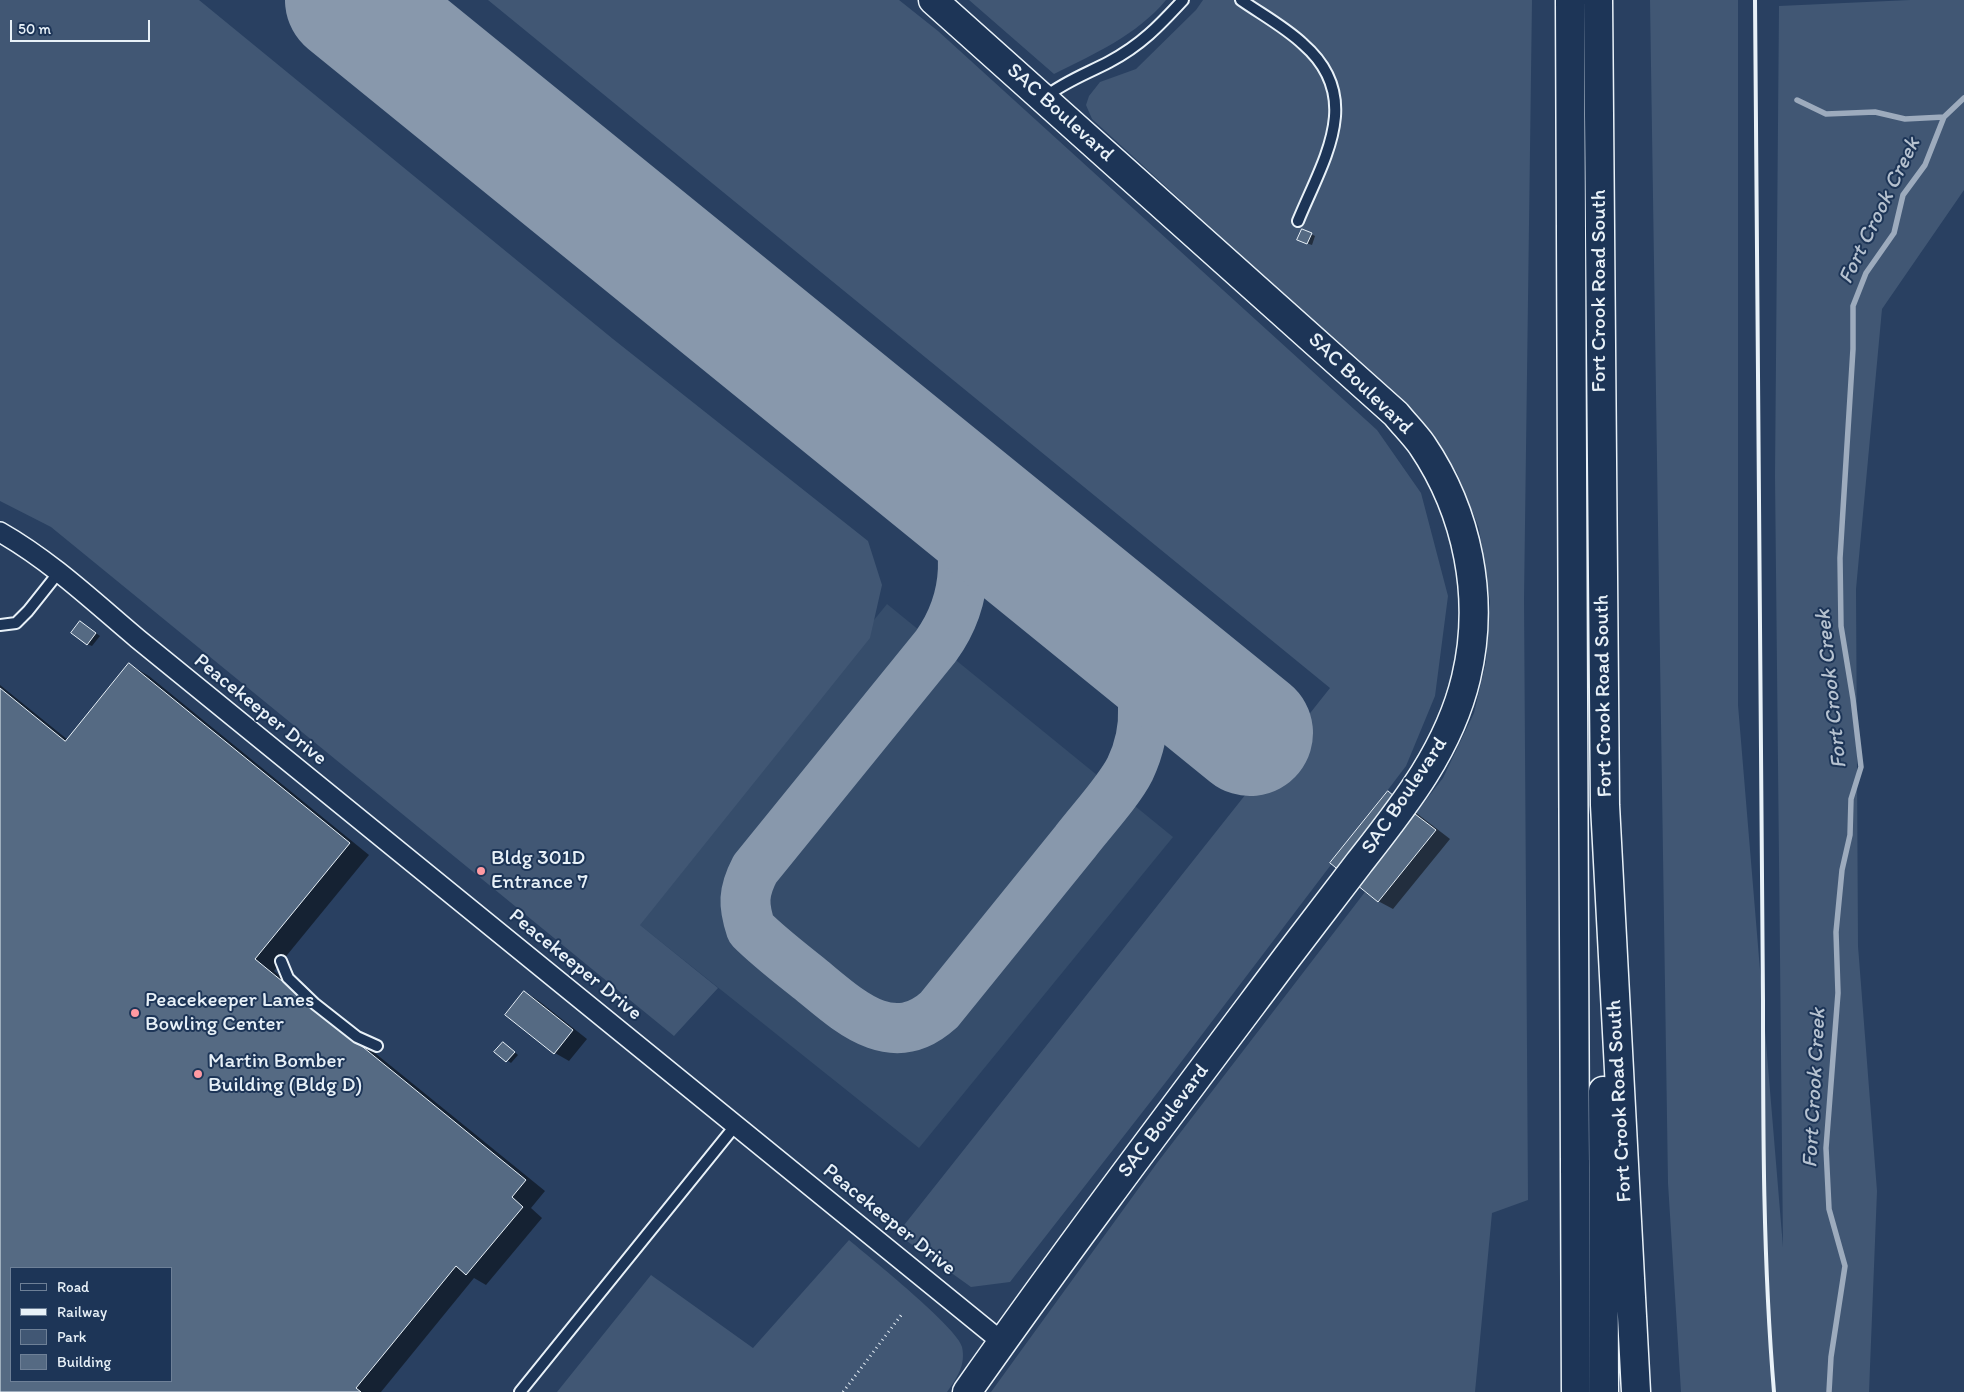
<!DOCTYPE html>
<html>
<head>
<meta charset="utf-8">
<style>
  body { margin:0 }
  #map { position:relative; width:1964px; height:1392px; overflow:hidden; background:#294061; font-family:Itim,sans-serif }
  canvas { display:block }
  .legend { position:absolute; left:10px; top:1267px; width:162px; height:115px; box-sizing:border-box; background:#1d3557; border:1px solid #6e8097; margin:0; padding:6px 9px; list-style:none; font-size:15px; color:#e8f1f8 }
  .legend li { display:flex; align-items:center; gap:10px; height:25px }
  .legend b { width:25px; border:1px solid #6e8097 }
  .scale { position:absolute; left:10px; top:20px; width:140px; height:22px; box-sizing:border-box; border:2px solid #e8f1f8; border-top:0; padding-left:6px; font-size:15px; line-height:18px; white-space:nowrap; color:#e8f1f8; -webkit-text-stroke:4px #1d3557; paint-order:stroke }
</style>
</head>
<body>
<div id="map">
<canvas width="1964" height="1392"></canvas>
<ul class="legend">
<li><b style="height:6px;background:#1d3557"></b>Road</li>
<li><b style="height:6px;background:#e8f1f8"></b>Railway</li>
<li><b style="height:14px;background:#415774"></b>Park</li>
<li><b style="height:14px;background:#556a83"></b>Building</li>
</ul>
<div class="scale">50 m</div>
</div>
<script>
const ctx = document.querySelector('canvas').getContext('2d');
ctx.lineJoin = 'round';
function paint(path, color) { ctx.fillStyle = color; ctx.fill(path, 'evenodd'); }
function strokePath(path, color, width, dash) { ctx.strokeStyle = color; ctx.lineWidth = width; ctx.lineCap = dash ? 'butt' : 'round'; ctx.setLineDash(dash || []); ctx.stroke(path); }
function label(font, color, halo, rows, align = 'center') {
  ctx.font = font + ' Itim,sans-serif'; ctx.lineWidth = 4; ctx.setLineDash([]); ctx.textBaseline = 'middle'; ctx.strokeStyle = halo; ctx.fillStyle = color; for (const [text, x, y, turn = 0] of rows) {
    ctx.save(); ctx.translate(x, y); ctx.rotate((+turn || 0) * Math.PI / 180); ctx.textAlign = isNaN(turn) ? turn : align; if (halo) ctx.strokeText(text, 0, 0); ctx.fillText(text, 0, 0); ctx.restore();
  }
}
paint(new Path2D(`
  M887 604 1173 837 919 1148 631 918Z`), '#364d6b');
paint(new Path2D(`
  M0 0H199L613 339 868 541 882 585 870 638 640 925 718 988 674 1036 51 527 0 501Z
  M488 0H899L938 31 1377 430 1421 493 1448 596 1435 696 1406 766 1169 1078 1010 1282 971 1287 897 1234 1330 688Z
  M969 0H1166C1137 35 1094 54 1054 74Z
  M1203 0H1532L1524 599 1528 1200 1492 1213 1475 1392H991L1157 1163 1365 892 1378 902 1436 831 1415 814 1443 778 1474 713 1486 662 1490 601 1479 528 1457 473 1431 432 1396 397 1092 119 1086 105 1089 96 1100 82 1136 69 1196 10Z
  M1650 0H1738V705L1783 1247 1775 476 1779 6 1910 0H1964V190L1882 309 1856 589 1858 946 1877 1191 1869 1392H1681L1668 1183Z
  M849 1240C869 1257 958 1328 962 1347 966 1365 957 1378 947 1392H557L651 1275 753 1348Z`), '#415774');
paint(new Path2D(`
  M1311 234 1315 236 1312 245 1303 242Z
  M85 625 100 636 92 646 87 644Z
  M130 665 149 676 369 855 274 971 545 1191 531 1208 542 1218 486 1285 474 1278 381 1392H0V685L68 740ZM11 1268H171V1381H11Z
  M1393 795 1450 839 1393 909 1378 901Z
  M525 992 539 1001 587 1039 569 1061 555 1053Z
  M508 1046 518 1055 511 1063 496 1052Z`), '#0007');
strokePath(new Path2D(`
  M1797 100 1826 114 1875 112 1905 119 1944 117
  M1829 1392 1831 1357 1845 1266 1829 1209 1826 1148 1838 993 1836 932 1842 870 1850 835 1851 799 1861 767 1853 699 1841 626 1840 558 1853 349V306L1866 273 1894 233 1903 195 1925 165 1944 117 1964 98`), '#9dabbd', 5.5);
strokePath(new Path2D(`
  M914 460C923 470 933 481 941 493 973 540 969 600 936 646L755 869C743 892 743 905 751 929 769 947 790 963 810 979 848 1010 891 1053 939 1010 984 954 1030 898 1075 842 1091 821 1119 791 1130 769 1139 750 1144 728 1143 707 1142 665 1116 635 1092 604`), '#8898ac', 50);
strokePath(new Path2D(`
  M348 0 1250 733`), '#8898ac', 126);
const building = new Path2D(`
  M1302 229 1312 233 1307 244 1297 240Z
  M80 621 96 633 87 645 71 633Z
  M129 663 350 843 255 959 526 1180 512 1197 523 1207 466 1275 456 1266 356 1388 361 1392H0V688L65 741ZM11 1268H171V1381H11Z
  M1388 791 1415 814 1357 885 1330 863Z
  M1415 814 1436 830 1378 902 1357 885Z
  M524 991 573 1030 554 1054 505 1015Z
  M503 1042 515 1052 506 1062 494 1052Z`);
paint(building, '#556a83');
strokePath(building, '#e8f1f8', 1);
const lane = new Path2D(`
  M1241 0C1261 14 1285 27 1303 44 1365 98 1323 160 1298 221
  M1045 97C1066 81 1086 74 1109 62 1141 45 1159 26 1183 0
  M0 625 16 623 28 611 59 572
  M281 961 288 978 315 1004 357 1037 377 1046
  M520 1392 735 1126`);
const street = new Path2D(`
  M0 532C51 561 94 602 138 639L1002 1342`);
const secondary = new Path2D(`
  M933 0 1396 414C1404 424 1414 434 1422 445 1468 513 1485 598 1466 678 1449 750 1403 807 1359 863 1335 894 1312 925 1288 956 1180 1100 1071 1244 967 1392`);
const primary = new Path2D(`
  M1570 0 1576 1392
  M1598 0 1605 805 1636 1392
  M1603 1091 1604 1392`);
strokePath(lane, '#e8f1f8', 14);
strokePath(street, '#e8f1f8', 22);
strokePath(secondary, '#e8f1f8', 31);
strokePath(primary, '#e8f1f8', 31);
strokePath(new Path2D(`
  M843 1392 902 1314`), '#e8f1f8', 3, [1, 4]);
strokePath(lane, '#1d3557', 10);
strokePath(street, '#1d3557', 19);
strokePath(secondary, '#1d3557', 28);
strokePath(primary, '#1d3557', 28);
strokePath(new Path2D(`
  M1755 0 1763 1000C1763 1131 1763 1261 1774 1392`), '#e8f1f8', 4);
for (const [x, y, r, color] of [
  [481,871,5,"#ff9aa2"],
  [135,1013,5,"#ff9aa2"],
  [198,1074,5,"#ff9aa2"]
]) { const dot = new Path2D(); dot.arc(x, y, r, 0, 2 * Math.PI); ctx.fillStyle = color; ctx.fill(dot); strokePath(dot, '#1d3557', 2); }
label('21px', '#e8f1f8', '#1d3557', [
  ["SAC Boulevard",1060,113,42],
  ["Fort Crook Road South",1600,291,-90],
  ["SAC Boulevard",1360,384,44],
  ["Fort Crook Road South",1604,696,-91],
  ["Peacekeeper Drive",260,710,39],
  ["SAC Boulevard",1405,796,-56],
  ["Peacekeeper Drive",575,965,39],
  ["Fort Crook Road South",1620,1101,-93],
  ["SAC Boulevard",1164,1121,-53],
  ["Peacekeeper Drive",889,1220,39]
]);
label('21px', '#e8f1f8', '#1d3557', [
  ["Bldg 301D",491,859],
  ["Entrance 7",491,883],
  ["Peacekeeper Lanes",145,1001],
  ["Bowling Center",145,1025],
  ["Martin Bomber",208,1062],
  ["Building (Bldg D)",208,1086]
], 'left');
label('italic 22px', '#b6c2d0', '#1d3557', [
  ["Fort Crook Creek",1880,211,-64],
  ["Fort Crook Creek",1832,689,-96],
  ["Fort Crook Creek",1815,1088,-87]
]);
</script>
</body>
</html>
